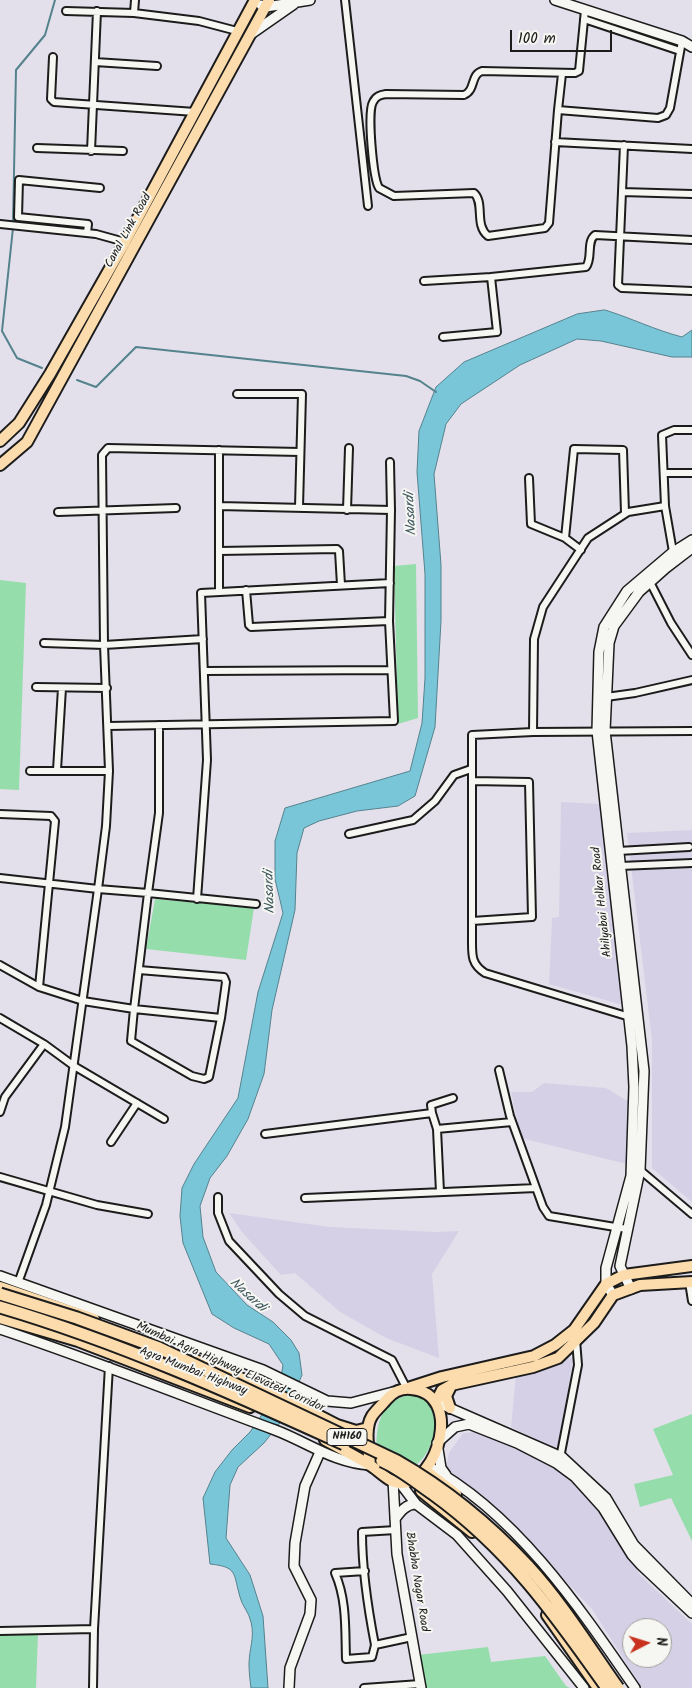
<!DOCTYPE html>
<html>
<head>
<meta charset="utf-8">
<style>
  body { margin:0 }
  #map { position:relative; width:692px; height:1688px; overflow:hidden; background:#e3e0eb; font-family:Kalam,sans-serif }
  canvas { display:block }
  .north { position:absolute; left:622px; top:1618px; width:50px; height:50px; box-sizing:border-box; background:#f6f6f2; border:1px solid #9f9f9c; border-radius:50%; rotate:85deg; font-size:14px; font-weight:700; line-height:20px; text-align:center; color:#1c1c1c }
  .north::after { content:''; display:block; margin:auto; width:18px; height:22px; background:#c8321e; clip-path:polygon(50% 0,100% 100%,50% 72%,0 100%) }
  .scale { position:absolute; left:510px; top:30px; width:102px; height:22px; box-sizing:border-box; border:2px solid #1c1c1c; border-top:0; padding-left:6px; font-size:15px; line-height:18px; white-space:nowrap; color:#1c1c1c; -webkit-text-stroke:4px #f6f6f2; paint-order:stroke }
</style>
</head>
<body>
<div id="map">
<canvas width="692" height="1688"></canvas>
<div class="north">N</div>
<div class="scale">100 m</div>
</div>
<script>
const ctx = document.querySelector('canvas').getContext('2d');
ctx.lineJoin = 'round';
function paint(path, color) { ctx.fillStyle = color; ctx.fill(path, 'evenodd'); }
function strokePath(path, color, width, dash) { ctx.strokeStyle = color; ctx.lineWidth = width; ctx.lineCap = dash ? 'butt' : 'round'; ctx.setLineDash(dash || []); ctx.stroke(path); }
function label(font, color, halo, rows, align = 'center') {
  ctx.font = font + ' Kalam,sans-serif'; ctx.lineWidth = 4; ctx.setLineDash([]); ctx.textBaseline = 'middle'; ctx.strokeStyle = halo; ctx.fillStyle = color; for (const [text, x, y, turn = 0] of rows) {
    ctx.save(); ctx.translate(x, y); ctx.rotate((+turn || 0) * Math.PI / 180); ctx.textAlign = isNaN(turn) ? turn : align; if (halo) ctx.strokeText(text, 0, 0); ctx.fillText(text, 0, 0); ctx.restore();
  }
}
paint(new Path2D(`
  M561 802 600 804 623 1005 549 984 552 918 559 917Z
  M692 830V1202L652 1168V1040L627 833Z
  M544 1083 606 1088 629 1102 627 1164 521 1138 511 1092H532Z
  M229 1213 330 1227 437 1232 459 1231 432 1274 439 1358 386 1338 340 1312 295 1273 281 1275 242 1232Z
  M573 1357 559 1450 511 1427 516 1375Z
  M477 1432 550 1463 578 1487 595 1507 641 1576 692 1624V1688H642L592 1609 524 1537 446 1467 449 1453 463 1433ZM632 1628H662V1658H632Z`), '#d6d0e6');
paint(new Path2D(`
  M416 564 418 718 398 724 394 566Z
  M0 580 26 583 19 790 0 789Z
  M155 899 254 908 246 960 146 949Z
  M407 1395C436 1394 440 1427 429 1448 425 1457 419 1463 411 1469L383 1462 377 1458C375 1431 377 1404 407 1395Z
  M692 1414V1541L671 1498 640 1507 634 1484 673 1475 653 1429Z
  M0 1633H38L36 1688H0Z
  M488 1647 491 1662 545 1656 566 1686 570 1688H424L418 1655Z`), '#96ddac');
const water = new Path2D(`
  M605 310C631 318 655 330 682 337L692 330V357H672L601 341 577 339 520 365 461 404 446 424 434 474 441 565V621L435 727 415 796 398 806 357 811 319 821 304 828 297 853 295 910 272 1010 264 1074 248 1119 227 1156 210 1178 200 1206 203 1237 216 1272 247 1305 273 1322 291 1340 299 1353 302 1375 283 1419 264 1443 238 1467 230 1485 226 1538 250 1575 263 1616 268 1688H251C250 1680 249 1672 249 1664 249 1649 255 1638 251 1622 249 1612 242 1606 240 1597 233 1573 238 1567 210 1564L203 1498 215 1472 232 1450 250 1432 279 1390 283 1365 269 1344 234 1328 212 1314 183 1243 180 1216 182 1188 194 1164 238 1098 258 992 283 913 275 879V841L285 808 410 771 422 723 425 678V574L417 472 419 431 436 387 464 362 577 314Z`);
paint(water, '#7ac6d9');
strokePath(water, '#54828d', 1);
strokePath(new Path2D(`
  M13 223 16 70 45 35 55 0
  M13 228 2 331 17 358 42 368
  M77 380 96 387 136 347 406 376 420 381 436 392`), '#54828d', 2);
const street = new Path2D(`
  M135 0 134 13 199 21 237 31
  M345 0 368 206
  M585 10 579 71 575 73 482 71C470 75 476 90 464 95L386 94C380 95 376 96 373 102 367 112 373 178 379 188L394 196 474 193C485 203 474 225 488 236L545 228 549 223 558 110 658 118 666 115 670 108 682 41
  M66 11 134 13
  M584 19 680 51
  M53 57 51 99 54 102 195 112
  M95 62 157 66
  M558 110 562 74
  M555 142 692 149
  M624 145 618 285 622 288 692 291
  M37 148 123 151
  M91 151 97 11
  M622 192 692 194
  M0 224 96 234 125 242
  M87 233 88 224 18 217 19 180 100 188
  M424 281 491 277 586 267C593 258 586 242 595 235L692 240
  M443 337 497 332 491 277
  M237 394H302L299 507
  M390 462 391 510
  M664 473H692
  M529 478 531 524 565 538 581 550
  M347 510 349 448
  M58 512 176 508
  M565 538 574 449 623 450 625 513
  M219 551 337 549 339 551 341 585
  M673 552 665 506 662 435 674 430H692
  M650 582 671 623 692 655
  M246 590 249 625 251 627 389 621
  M219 591V450
  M44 643 104 645 203 639
  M204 671 391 670
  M36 687 107 688
  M606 697 635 693 692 680
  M159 725V813L148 893 256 904
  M108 726 394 721 389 621 391 510 219 506
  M533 732 534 639 543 607 588 538 628 512 665 506
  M57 770 62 688
  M30 771H109
  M0 814 51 816 55 821 39 987 83 1001 134 1009 131 1041 192 1076 204 1079 209 1077 221 1018
  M349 834 413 820 435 801 454 775 471 769
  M618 851 689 847
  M620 866 692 863
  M0 878 98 889 65 1127 46 1205 18 1283
  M197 899 207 760 201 593 390 583
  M472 921 532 917 529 782 472 781
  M0 965 39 987
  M139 970 224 977 226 982 221 1018 134 1009 148 893 98 889 106 826 109 771 104 645 102 455 108 448 300 452
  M0 1018 44 1044 74 1066 164 1119
  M633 1018 485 973C471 964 472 955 472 939V735L533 732 692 731
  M499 1070 510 1116 543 1207 549 1216 627 1229
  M0 1112 5 1097 44 1044
  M432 1113 431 1105 453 1098
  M437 1129 440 1192
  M265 1134 432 1113 437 1129 512 1122
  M111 1142 137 1103
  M640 1170 692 1214
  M0 1177 97 1205 148 1214
  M218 1197V1213L229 1241 279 1294 305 1316 392 1360 407 1389
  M305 1198 536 1188
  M689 1282 692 1301
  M560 1458 578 1365 576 1340
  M396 1530 362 1532C362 1568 368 1609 375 1645L412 1637
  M365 1571 335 1573C347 1600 345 1630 346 1659L372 1657 375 1645
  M0 1631 94 1629
  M93 1688 94 1629 109 1366
  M364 1688 420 1684`);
const secondary = new Path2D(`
  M555 0 682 41 692 47
  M261 5 266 7 310 0
  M251 34 294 4
  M0 1276 263 1370 327 1401 351 1403 393 1392
  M631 1289 620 1266 640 1170 644 1071 605 731 609 643 614 626 639 592 666 568 692 548
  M613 1295 606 1284V1268L631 1176 634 1087 632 1046 597 731 599 652 604 627 627 591 673 552 692 540
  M0 1329C93 1360 183 1396 275 1430 307 1442 334 1463 370 1465
  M436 1402 562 1457 606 1498 634 1545 692 1604
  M428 1466C515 1512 580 1608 635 1688
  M446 1475 441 1468 437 1443 455 1427 469 1424 517 1443 556 1463 575 1477 603 1508 632 1555 641 1565 692 1613
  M393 1480 397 1554 421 1688
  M400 1483 416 1504 457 1535 507 1591 584 1688
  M395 1519C400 1512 406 1504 416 1504
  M289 1688 290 1668 310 1614 311 1600 294 1566 295 1543 305 1486 320 1452`);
const primary = new Path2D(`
  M0 441 19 423 50 374 125 242 255 0
  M0 465 27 442 269 0
  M0 1287 94 1319
  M0 1318 78 1341 250 1407
  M195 1360 265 1388 337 1425 356 1431 368 1428
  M408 1388 442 1377 534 1356 555 1345 574 1330 606 1284 624 1275 692 1266
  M436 1402 442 1390 451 1385 533 1367 558 1358 594 1323 613 1295 640 1285 692 1282
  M450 1408 446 1396 451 1386
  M325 1440C339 1448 354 1455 368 1464 378 1469 388 1483 401 1483 438 1483 464 1393 411 1389 402 1388 393 1392 387 1399 383 1404 376 1410 372 1416 364 1429 369 1450 370 1465
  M425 1470 456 1494
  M421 1491 472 1532
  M547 1615 598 1688`);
strokePath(street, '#1c1c1c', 10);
strokePath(secondary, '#1c1c1c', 12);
strokePath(primary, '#1c1c1c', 14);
strokePath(street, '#f6f6f2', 6);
strokePath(secondary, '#f6f6f2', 9);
strokePath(primary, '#fcdcac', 10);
const highwayBridge = new Path2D(`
  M0 1294 77 1318 159 1348 397 1461C446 1489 490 1525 528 1566 562 1603 589 1647 618 1688
  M0 1307C119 1342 232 1393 344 1444
  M382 1461C400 1469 417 1483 433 1494 509 1549 554 1613 607 1688`);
strokePath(highwayBridge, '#1c1c1c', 15, []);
strokePath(highwayBridge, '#fcdcac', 11);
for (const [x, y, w] of [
  [347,1437,40]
]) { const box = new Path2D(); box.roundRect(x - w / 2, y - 8.5, w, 17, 4); ctx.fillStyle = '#f6f6f2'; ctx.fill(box); strokePath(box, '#1c1c1c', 1); }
label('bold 11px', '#1c1c1c', null, [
  ["NH160",347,1437]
]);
label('12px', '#1c1c1c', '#f6f6f2', [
  ["Canal Link Road",129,231,-61],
  ["Ahilyabai Holkar Road",603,902,-96],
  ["Mumbai Agra Highway Elevated Corridor",230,1368,24],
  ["Agra Mumbai Highway",193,1372,21],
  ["Bhabha Nagar Road",416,1582,81]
]);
label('italic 14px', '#3d585e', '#f6f6f2', [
  ["Nasardi",412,514,-93],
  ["Nasardi",271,892,-92],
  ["Nasardi",247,1296,42]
]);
</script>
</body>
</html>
